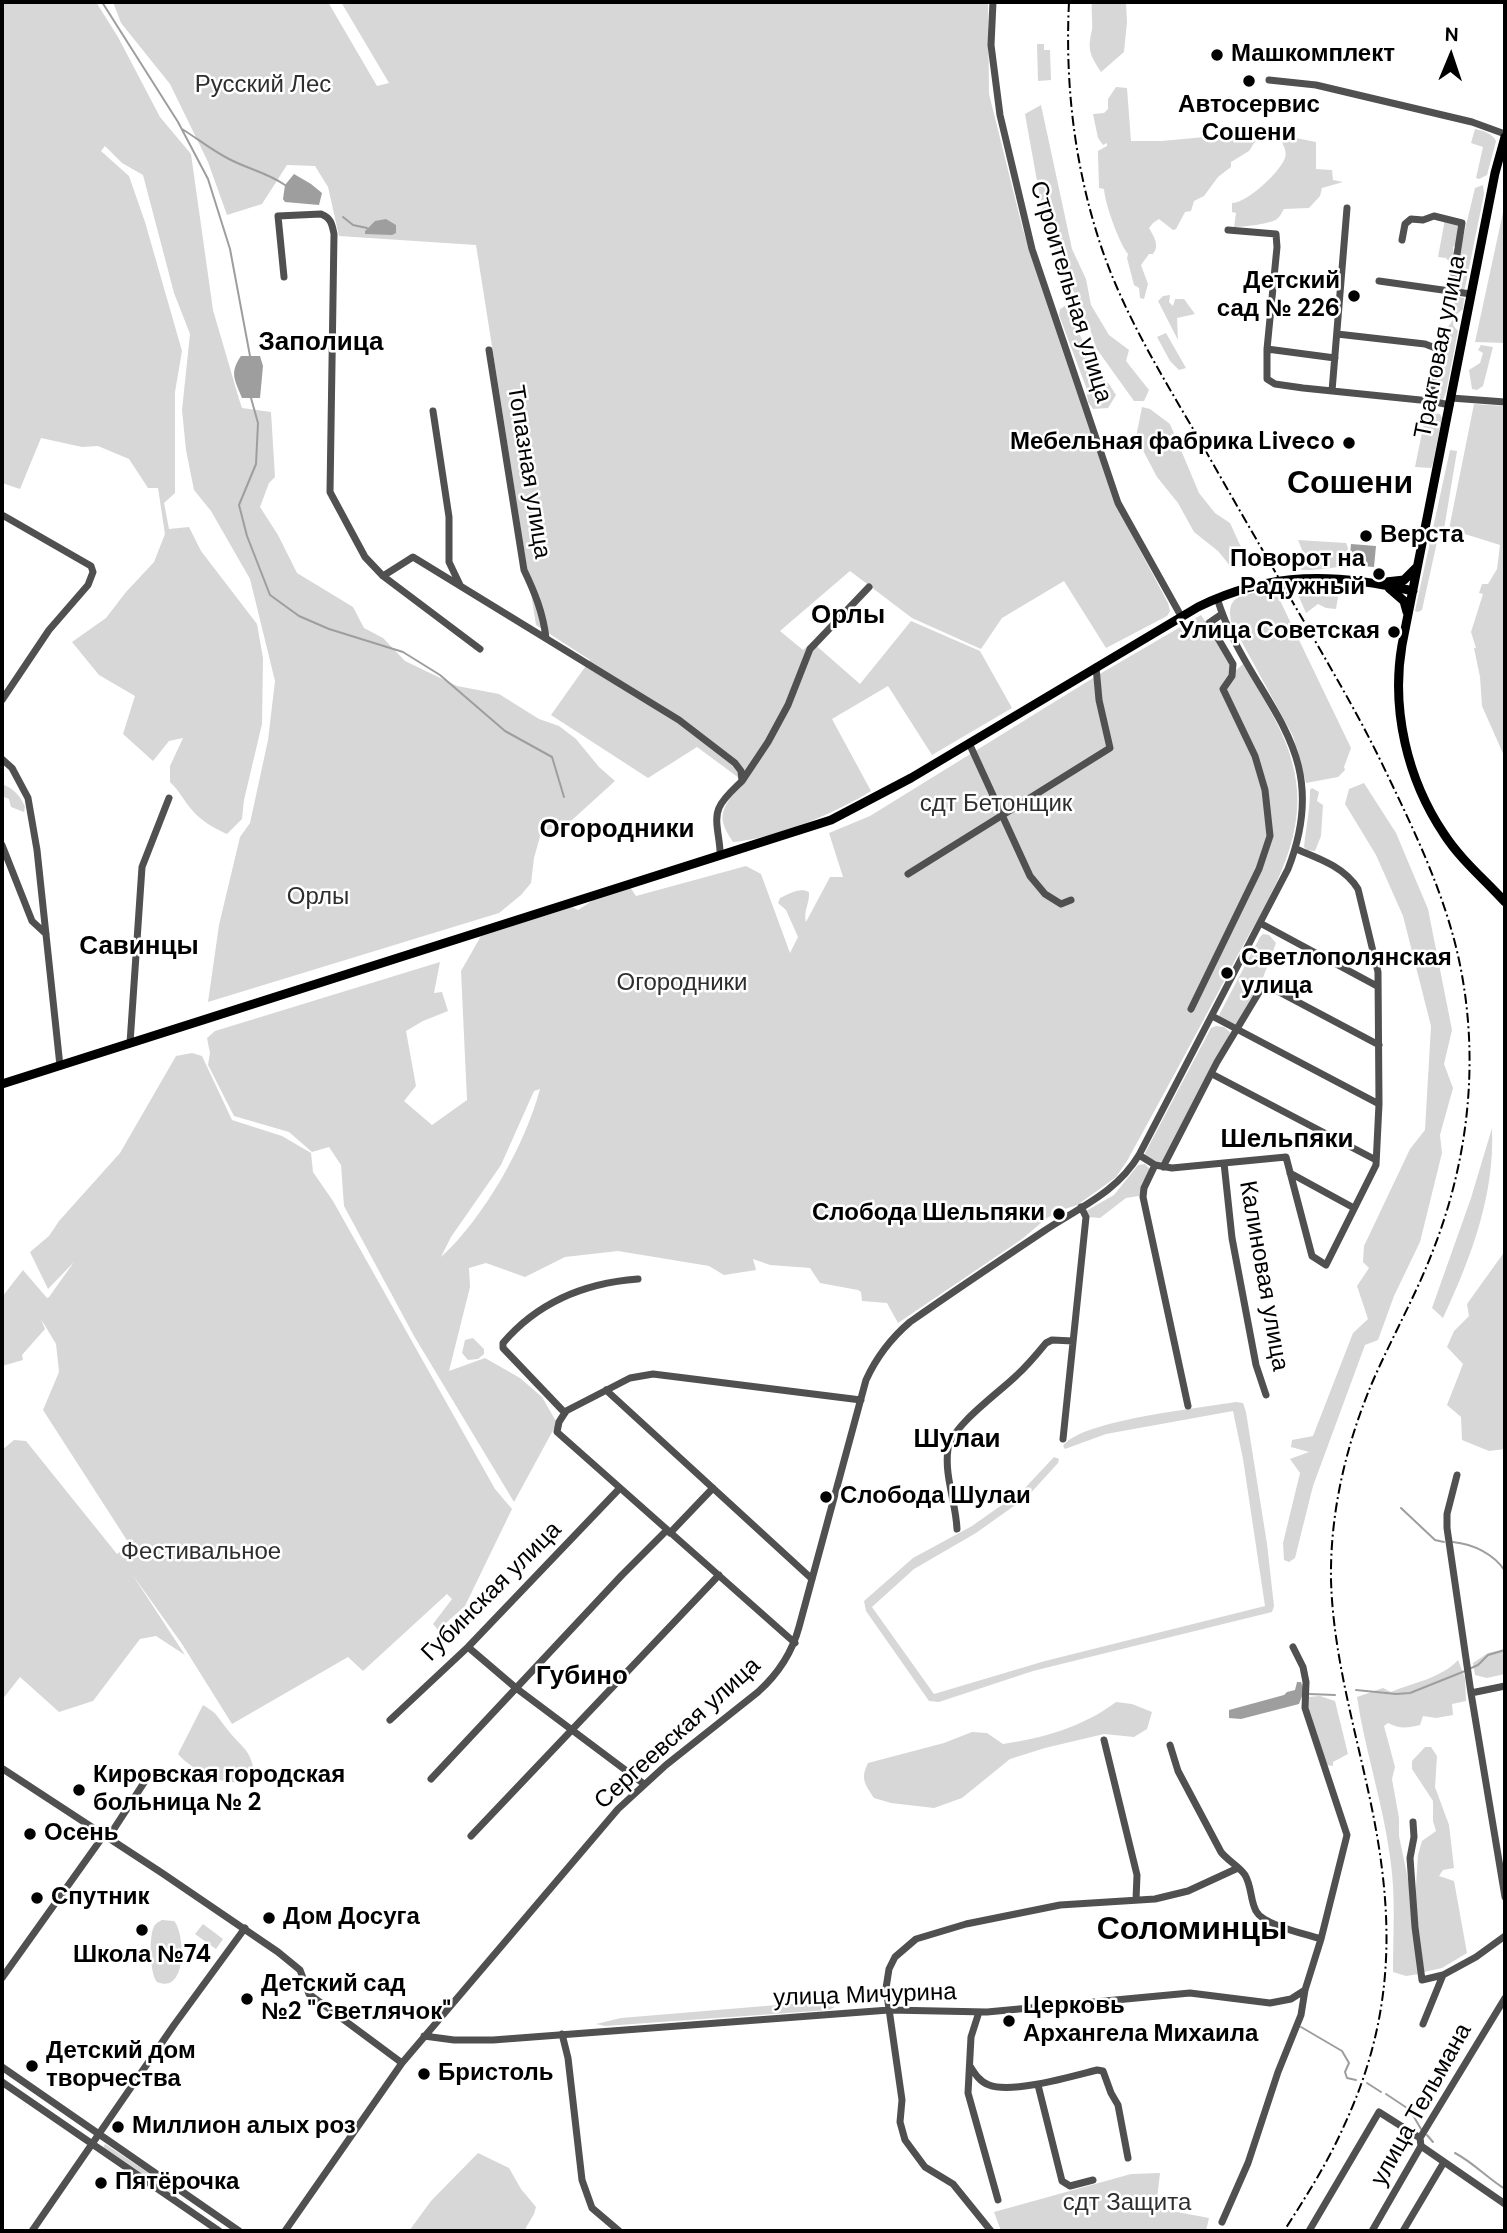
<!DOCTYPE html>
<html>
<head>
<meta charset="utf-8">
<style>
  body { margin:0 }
  #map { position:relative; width:1507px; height:2233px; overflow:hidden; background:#fff; font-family:"DM Sans",sans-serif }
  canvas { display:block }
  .frame { position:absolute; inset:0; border:4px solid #000; pointer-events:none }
  .north { position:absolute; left:1416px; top:21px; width:70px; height:70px; -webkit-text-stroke:5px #fff; paint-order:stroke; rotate:2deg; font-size:19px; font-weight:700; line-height:28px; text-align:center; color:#000 }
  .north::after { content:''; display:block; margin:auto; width:24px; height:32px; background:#000; clip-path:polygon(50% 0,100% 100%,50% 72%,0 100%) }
</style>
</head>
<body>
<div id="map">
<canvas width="1507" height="2233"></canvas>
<div class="frame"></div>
<div class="north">N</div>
</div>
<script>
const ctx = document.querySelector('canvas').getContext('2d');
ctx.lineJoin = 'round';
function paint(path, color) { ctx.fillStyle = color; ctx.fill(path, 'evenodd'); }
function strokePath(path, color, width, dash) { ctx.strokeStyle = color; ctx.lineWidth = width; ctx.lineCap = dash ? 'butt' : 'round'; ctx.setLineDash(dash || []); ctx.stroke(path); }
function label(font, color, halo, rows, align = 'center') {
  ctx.font = font + ' "DM Sans",sans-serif'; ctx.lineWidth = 5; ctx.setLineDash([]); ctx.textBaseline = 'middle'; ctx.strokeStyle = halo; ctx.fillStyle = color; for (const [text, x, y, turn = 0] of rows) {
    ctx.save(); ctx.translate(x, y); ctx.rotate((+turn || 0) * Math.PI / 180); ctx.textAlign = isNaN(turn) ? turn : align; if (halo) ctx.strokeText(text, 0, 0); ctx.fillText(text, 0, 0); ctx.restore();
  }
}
paint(new Path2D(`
  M2 2H96L118 37 160 117 191 154 213 310 239 399 242 408 271 412 275 477 269 483 260 507 278 535 297 573 353 607 364 628 383 638 405 661 457 686 499 694 539 719 559 726 576 739 599 767 615 781 572 820 541 833 534 858 531 883 521 895 499 913 208 1002 219 925 240 837 250 823 268 740 275 681 250 579 211 511 194 490 186 450 182 410 190 334 174 293 143 175 122 163 105 146 101 151 129 176 145 222 182 351 175 392V493L164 503 169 529 189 527 201 551 257 624 263 658 262 724 244 800 242 819 227 834C214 828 201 821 192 810 184 801 179 790 170 782V766L183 738 169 741 153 761 123 734 135 696 99 675 72 642 106 618 126 592 154 562 165 534 158 488H148L129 459 98 446 82 447 41 438 20 489 2 483Z
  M113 2H328L377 86 389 83 341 2H988L989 94 1023 230 1117 507 1168 603 1170 611 1167 616 1106 648 1064 581 1002 618 981 649 912 618 850 571 780 631 803 650 812 642 860 684 911 621 980 651 1012 708 932 755 888 686 832 719 871 791C836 813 774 839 733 842 711 810 729 809 739 778L697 747 648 778 551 715 590 660 536 625 476 245 339 236 328 187 315 166 287 165 262 204 227 215 208 162 170 84 121 23Z
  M1092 2H1126L1127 22 1124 52 1101 72C1090 55 1087 50 1092 30 1093 26 1091 9 1092 2Z
  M1037 44H1044V50H1050L1051 80 1038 81Z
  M1116 87 1127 88 1131 141H1162L1236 134 1258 137 1249 151 1231 162V167L1218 177 1204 196 1194 201 1191 211 1185 212 1176 229 1173 230 1159 219 1153 223 1149 228C1154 237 1160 245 1153 254H1149L1141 265 1148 284 1144 299 1140 298 1139 288 1134 285 1127 258 1128 254C1119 243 1105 204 1104 189L1099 188 1098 154V151L1107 146V143L1103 145 1098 138 1093 114 1104 113 1108 109V99Z
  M1041 105 1072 249 1086 279 1091 305 1109 335 1129 350 1126 361 1149 390 1144 401H1134L1096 348 1091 332 1073 308 1074 292 1057 257 1044 220 1025 114Z
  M1475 129C1483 131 1492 133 1496 141L1487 175 1479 179 1476 178 1483 147 1471 143Z
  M1286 136 1316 142V169L1332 170 1333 180 1343 182 1322 188 1320 196 1309 208 1284 209C1282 212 1280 217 1277 219 1271 224 1242 227 1234 227L1236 213 1232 212V203C1247 203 1280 172 1285 158 1287 152 1284 147 1282 142Z
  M1483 185 1484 194 1465 288 1462 291 1458 290 1455 284 1461 246 1475 188Z
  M1505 203V343L1475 342Z
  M1445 219 1459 223 1456 244 1453 247 1454 258 1450 287 1447 285 1451 264 1446 258 1438 257Z
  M1170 295 1169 302 1173 306 1175 299H1184L1195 314 1177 318 1178 340 1158 301 1163 296Z
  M1459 297 1464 298 1463 309 1456 315 1453 325 1458 331 1446 392 1443 400 1435 399 1445 331 1453 320 1455 298Z
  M1065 306 1088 351 1098 362 1101 377 1109 384 1116 395 1108 408 1093 409 1088 402 1086 387 1059 315 1060 309Z
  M1166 333 1186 368 1179 370 1170 361 1157 337Z
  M1481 345 1493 347 1483 386 1477 390 1472 389 1469 370 1480 363 1483 353 1478 350Z
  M1474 404 1505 406V758L1482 706 1480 677 1474 648H1476L1471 632 1483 594 1479 593 1482 584H1488L1497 569 1500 545 1449 529Z
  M1142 407 1150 409 1170 424 1199 493 1215 513 1230 523 1241 547 1239 549 1229 546 1237 564 1231 567 1218 551 1194 532 1178 503 1157 477 1136 437Z
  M1426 413 1440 414 1442 418 1433 463 1431 468 1415 467Z
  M1450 450 1457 451 1443 535 1437 542 1422 610 1418 612 1415 611Z
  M1298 540 1346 543 1348 548 1345 566C1331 568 1318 570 1302 570L1299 567 1305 557Z
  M1334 584 1338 597 1336 609 1326 608 1318 604 1306 613 1296 590Z
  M1274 588 1351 748 1344 767 1345 770 1338 777 1306 783 1293 736 1232 624C1223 590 1249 597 1274 588Z
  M1201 615 1230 660 1232 674 1243 664C1266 703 1294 744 1297 790 1302 854 1259 914 1231 968 1197 1033 1162 1097 1127 1161L1116 1177 1097 1191 1077 1205 1062 1210 1047 1218 1022 1239 898 1323 887 1303 862 1301 861 1292 858 1290 820 1283 810 1268 770 1265 753 1259 756 1270 724 1275 709 1266 618 1251 565 1257 525 1277 486 1263 469 1268 470 1287 449 1371 485 1358 520 1378 542 1397 557 1423 514 1502 414 1336 344 1206 341 1165 329 1147 312 1152 289 1132 234 1116 208 1065 210 1053 207 1038 215 1031 440 962 434 993 442 992 448 1011 423 1021 406 1031 416 1086 404 1101 432 1125 467 1100 461 971 481 936 572 907 578 910 598 897 630 887 636 896 746 866 761 874 790 953 798 937 786 910 778 903 780 898C789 894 799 887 809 892 810 903 803 911 806 922L830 877H843L829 833 870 816 1098 675ZM540 1089C525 1145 484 1218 441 1257L451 1237 501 1165 534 1091Z
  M1364 783 1396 833 1428 909 1452 1030 1444 1064 1453 1088 1440 1135 1442 1153 1420 1242 1394 1296 1378 1340 1365 1345 1313 1486 1295 1558 1289 1562 1284 1560 1283 1543 1300 1473 1290 1459 1309 1452 1291 1447 1292 1440 1313 1436 1353 1333 1368 1319 1357 1286 1369 1268 1363 1262 1364 1246 1410 1149 1425 1130 1431 1026 1403 916 1376 855 1345 804 1349 789Z
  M2 784C14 789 20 795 25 807L24 812 11 807 9 799 2 796Z
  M1312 788 1319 792 1317 801 1323 805 1321 836 1315 851 1307 850 1304 847C1306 827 1310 810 1310 790Z
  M1263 934 1269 935 1276 943 1261 983 1237 1025 1218 1017 1260 937Z
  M1216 1026 1224 1027 1230 1032 1228 1039 1163 1161 1157 1163 1146 1157 1145 1153 1211 1028Z
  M192 1053 202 1056 232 1120 282 1136 311 1153 313 1172 333 1201 495 1489 512 1509 465 1606 438 1630 433 1624 452 1599 447 1594 363 1671 348 1657 232 1724 182 1644 132 1574 185 1655 156 1636 140 1639 93 1701 59 1712 20 1677 2 1700V1450L14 1440 26 1441 117 1554 130 1545 43 1410 59 1372 56 1344 41 1319 45 1329 22 1355 23 1360 2 1366V1297L23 1270 47 1298 49 1297 74 1262 48 1289 30 1252 49 1236 59 1221 120 1153 176 1056Z
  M1492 1128C1495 1195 1471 1258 1443 1318L1432 1308 1471 1198Z
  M1145 1164 1149 1168 1150 1172 1139 1196 1126 1198 1100 1218 1088 1217 1086 1211 1114 1195 1138 1165Z
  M1505 1251V1449L1489 1451 1462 1440 1461 1417 1447 1405 1463 1364 1447 1347 1454 1331 1469 1316 1467 1304Z
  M473 1338 484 1349V1354L478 1359 468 1360 462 1353 465 1340Z
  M1236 1402 1243 1403 1246 1412 1267 1544 1274 1606 1272 1612 1033 1671 939 1702 929 1701 866 1611 864 1601 913 1558 972 1526 1023 1490 1054 1457 1059 1459 1058 1463 1028 1496 976 1533 914 1569 872 1607 934 1694 1045 1661 1265 1606 1243 1459 1233 1411 1106 1434 1065 1449 1063 1446C1081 1420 1201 1408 1236 1402Z
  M1505 1649V1674L1487 1678 1475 1675 1473 1663 1488 1653Z
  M1458 1660 1465 1678 1466 1701 1452 1704 1453 1715 1436 1718 1423 1716 1420 1725C1407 1728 1400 1729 1388 1723L1384 1726 1395 1767 1392 1779 1399 1818V1836L1409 1884 1419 1974 1406 1976 1393 1972C1393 1934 1396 1895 1390 1857 1383 1803 1365 1751 1357 1697L1383 1688 1391 1692C1414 1682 1440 1679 1458 1660Z
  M1320 1696 1335 1701 1348 1754 1333 1762V1766L1327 1765 1308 1709V1697Z
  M1116 1702 1132 1704 1152 1712 1147 1729 1134 1737 1104 1734 1045 1748 1010 1759 962 1798 934 1808 891 1803 874 1798C865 1784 860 1779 868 1763L944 1743 972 1732 987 1733 1003 1744C1043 1738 1083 1727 1116 1702Z
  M203 1705C219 1715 215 1714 227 1729 242 1749 251 1747 255 1777 249 1778 244 1781 238 1782 219 1785 190 1768 178 1754Z
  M1425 1747H1431L1437 1756 1435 1787 1449 1825 1454 1868 1443 1870 1439 1876 1454 1881 1467 1953 1442 1968 1424 1972 1415 1901 1418 1855 1422 1841 1436 1831 1433 1821V1801L1412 1769V1761Z
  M162 1920 174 1921C185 1932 188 1995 157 1982 150 1974 149 1940 153 1929 155 1923 157 1923 162 1920Z
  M203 1924 223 1939 216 1949 195 1934Z
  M801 2003 835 2007 829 2010 605 2026 596 2024 621 2018Z
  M105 2144 179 2193 176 2197 103 2148Z
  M478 2153 509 2168 521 2189 536 2207 534 2214 524 2231H409L431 2201Z
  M1160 2173 1156 2208 1209 2218 1206 2231H1001L994 2212 1131 2174Z`), '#d7d7d7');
paint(new Path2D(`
  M294 174 311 184 322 193 319 205 285 202 283 199 285 185Z
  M386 219 396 225V233L392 235 365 234V231L375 221Z
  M241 356H260L263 366 260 398H242C235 380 229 373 241 356Z
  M1351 544 1376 546 1374 567 1349 565Z
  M1297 1682H1301L1304 1691 1299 1704 1241 1719 1229 1718V1710L1284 1695 1287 1692 1295 1690Z`), '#9e9e9e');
strokePath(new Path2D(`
  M102 2 178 122 208 179 230 249 250 356
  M182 129C198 139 213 151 229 159 248 169 268 173 285 185
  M343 217 353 225 367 228
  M251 398 258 423 256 464 239 505 247 536 270 595 299 616 329 629 403 652 440 675 505 731 552 757 564 797
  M1401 1508 1435 1540 1444 1542
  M1453 1542C1473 1544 1494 1554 1505 1571
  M1469 1669 1478 1665 1488 1655 1505 1650
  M1356 1690 1396 1694 1410 1693 1465 1671
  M1309 1694 1335 1695
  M1301 2027 1342 2051 1349 2063 1345 2072 1347 2078 1356 2080
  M1367 2083 1381 2092
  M1386 2094 1410 2110 1421 2129
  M1427 2135 1433 2142
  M1455 2153C1474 2163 1487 2178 1505 2189`), '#9e9e9e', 2);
strokePath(new Path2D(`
  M993 2 991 45 1000 115 1032 249 1118 503 1181 616
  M1269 80 1316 85 1472 122 1505 134
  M1228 230 1276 234 1277 247 1267 349V379L1275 384 1303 388 1430 401
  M1402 240 1405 224 1411 219 1423 220 1434 216 1462 223 1451 292
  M284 277 278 216 321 214C331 218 332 224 334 234L330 492 365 557 383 576 480 649
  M1379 281 1471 294
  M1337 334 1425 344 1438 349 1430 401 1450 405
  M1267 349 1335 358
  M489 350 524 570C535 593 543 613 546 638
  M1332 391 1347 208
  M1451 398 1505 402
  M433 411 449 517V562L460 585
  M383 576 413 557 679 720 735 763 741 771 742 781C734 789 723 798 719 808 713 821 721 841 720 855
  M2 700 49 630 88 585 93 572 91 566 4 516
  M969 743 1030 876 1045 894 1061 904 1071 900
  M2 759 12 768 28 798 37 850 60 1066
  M742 781 768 742 788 705 810 649 869 587
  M2 845 32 921 46 934
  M908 874 1110 748 1099 700 1096 667
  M1260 923 1377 986
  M1191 1009 1259 869 1270 836 1265 790 1255 756 1223 689 1232 676 1233 664 1209 623 1222 614
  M1212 1016 1379 1104
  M130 1043 142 867 169 798
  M1212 1074 1376 1160
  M1139 1155 1155 1165 1172 1168 1286 1157 1312 1256 1326 1265 1376 1165 1379 1104 1378 972 1358 889C1345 867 1318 858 1296 849
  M1224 1163 1232 1238 1256 1365 1266 1395
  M1155 1165 1144 1188 1143 1197 1188 1406
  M1163 1167 1217 1062 1264 984 1379 1045
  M1290 1173 1354 1208
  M606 1390 812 1579
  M565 1413 503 1348V1343C538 1302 584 1283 638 1279
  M1063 1439 1086 1217 1081 1207
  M1457 1475 1447 1514V1528L1471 1693 1505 1897
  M957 1529C956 1503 944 1475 948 1449 951 1426 1000 1392 1017 1375 1028 1365 1037 1354 1046 1343L1052 1340 1073 1341
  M670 1533 713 1488
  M795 1643 557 1432 559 1422 566 1411 630 1378 653 1374 861 1400
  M468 1647 516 1688 644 1784
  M1471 1693 1505 1686
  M390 1720 468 1647 620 1488
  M1104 1740 1137 1875 1136 1900
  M1170 1745 1178 1771 1221 1852C1228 1861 1239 1866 1245 1875 1252 1887 1250 1900 1256 1911 1263 1925 1306 1934 1321 1939
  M3 1769 162 1873 278 1952 300 1970 309 1994 402 2063
  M431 1779 622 1575 667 1530
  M1413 1822 1414 1837 1410 1858 1415 1927 1422 1980 1443 1975
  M471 1836 719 1575
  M108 1838 147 1778
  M2 1978 104 1835
  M979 2012 971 2037 968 2093 998 2200
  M1423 2024 1443 1975 1476 1957 1505 1936
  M562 2034 568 2058 582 2180 592 2208 619 2231
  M424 2036 454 2040H493L889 2010 987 2012 1190 1993 1270 2003 1291 1999 1305 1990
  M970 2066C975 2074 980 2082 989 2085 1012 2094 1073 2076 1097 2070L1103 2071 1111 2093 1118 2105 1128 2158
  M2 2067 239 2231
  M2 2082 219 2231
  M1038 2085 1062 2181 1070 2186 1093 2180
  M1421 2146 1505 2204
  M1222 2222 1248 2163 1278 2072 1301 2015 1305 1990 1321 1939 1347 1835 1305 1708 1306 1682 1303 1667 1293 1647
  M32 2231 174 2025 245 1928
  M285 2231 402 2063 618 1809 666 1765 758 1692C778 1674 792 1653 799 1627L866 1380C877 1356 890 1339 910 1322 954 1291 999 1261 1044 1231 1080 1207 1116 1193 1139 1155L1288 869C1337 744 1249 702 1217 598
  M991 2231 953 2184 925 2167 905 2140 900 2122 902 2100 886 1988 889 1969 895 1957 916 1939 966 1924 1060 1905 1155 1899 1188 1891 1238 1868
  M1309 2231 1379 2112 1420 2138
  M1372 2231 1421 2146 1420 2138 1505 1998
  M1403 2231 1444 2162`), '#505050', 7);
strokePath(new Path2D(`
  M1505 137 1495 173 1402 645C1391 709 1407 779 1444 834 1460 859 1485 880 1505 902
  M1386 582 1404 580 1416 568
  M1389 588 1404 601 1407 612
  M2 1084 831 820 911 778 1198 607C1271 571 1336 573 1413 591`), '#000', 9);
strokePath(new Path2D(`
  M1069 2C1065 82 1074 161 1098 237 1121 310 1161 374 1199 439 1234 501 1270 563 1306 625 1334 674 1362 721 1386 772 1415 832 1445 895 1459 960 1480 1058 1469 1160 1432 1253 1415 1297 1391 1339 1372 1383 1346 1445 1330 1512 1331 1580 1333 1652 1353 1721 1368 1790 1395 1912 1397 2013 1343 2128 1327 2164 1305 2198 1284 2231`), '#000', 2, [10, 3.5, 2, 3.5]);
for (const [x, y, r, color] of [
  [1217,55,7,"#000"],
  [1249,81,7,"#000"],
  [1354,296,7,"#000"],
  [1349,443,7,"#000"],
  [1366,536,7,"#000"],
  [1379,574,7,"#000"],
  [1394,632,7,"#000"],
  [1227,973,7,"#000"],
  [1059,1214,7,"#000"],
  [826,1497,7,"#000"],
  [79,1790,7,"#000"],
  [30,1834,7,"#000"],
  [37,1898,7,"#000"],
  [269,1918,7,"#000"],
  [142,1930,7,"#000"],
  [247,1999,7,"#000"],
  [1009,2021,7,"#000"],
  [32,2066,7,"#000"],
  [424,2074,7,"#000"],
  [118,2127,7,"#000"],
  [101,2183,7,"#000"]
]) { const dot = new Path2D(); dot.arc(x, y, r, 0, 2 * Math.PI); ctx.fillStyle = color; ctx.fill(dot); strokePath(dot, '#fff', 2.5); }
label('bold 24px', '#000', '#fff', [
  ["Машкомплект",1231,55],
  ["Автосервис",1249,106,"center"],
  ["Сошени",1249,134,"center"],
  ["Детский",1340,282,"right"],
  ["сад № 226",1340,310,"right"],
  ["Мебельная фабрика Liveco",1335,443,"right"],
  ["Верста",1380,536],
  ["Поворот на",1365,560,"right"],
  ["Радужный",1365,588,"right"],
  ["Улица Советская",1380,632,"right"],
  ["Светлополянская",1241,959],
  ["улица",1241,987],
  ["Слобода Шельпяки",1045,1214,"right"],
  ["Слобода Шулаи",840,1497],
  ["Кировская городская",93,1776],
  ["больница № 2",93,1804],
  ["Осень",44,1834],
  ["Спутник",51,1898],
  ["Дом Досуга",283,1918],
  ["Школа №74",142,1956,"center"],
  ["Детский сад",261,1985],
  ["№2 \"Светлячок\"",261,2013],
  ["Церковь",1023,2007],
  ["Архангела Михаила",1023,2035],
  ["Детский дом",46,2052],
  ["творчества",46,2080],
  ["Бристоль",438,2074],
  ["Миллион алых роз",132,2127],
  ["Пятёрочка",115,2183]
], 'left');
label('24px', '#2e2e2e', '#fff', [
  ["Русский Лес",263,86],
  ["сдт Бетонщик",996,805],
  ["Орлы",318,898],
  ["Огородники",682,984],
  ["Фестивальное",201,1553],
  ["сдт Защита",1127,2204]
]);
label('24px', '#000', '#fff', [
  ["Строительная улица",1070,292,73],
  ["Трактовая улица",1441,347,-79],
  ["Топазная улица",528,472,81],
  ["Калиновая улица",1263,1276,80],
  ["Губинская улица",492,1592,-45],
  ["Сергеевская улица",678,1734,-42],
  ["улица Мичурина",865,1996,-2],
  ["улица Тельмана",1422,2105,-61]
]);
label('bold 26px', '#000', '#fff', [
  ["Заполица",321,343],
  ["Орлы",848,616],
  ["Огородники",617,830],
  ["Савинцы",139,947],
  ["Шельпяки",1287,1140],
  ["Шулаи",957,1440],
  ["Губино",582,1677]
]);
label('bold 32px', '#000', '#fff', [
  ["Сошени",1350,485],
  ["Соломинцы",1192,1931]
]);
</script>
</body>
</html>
